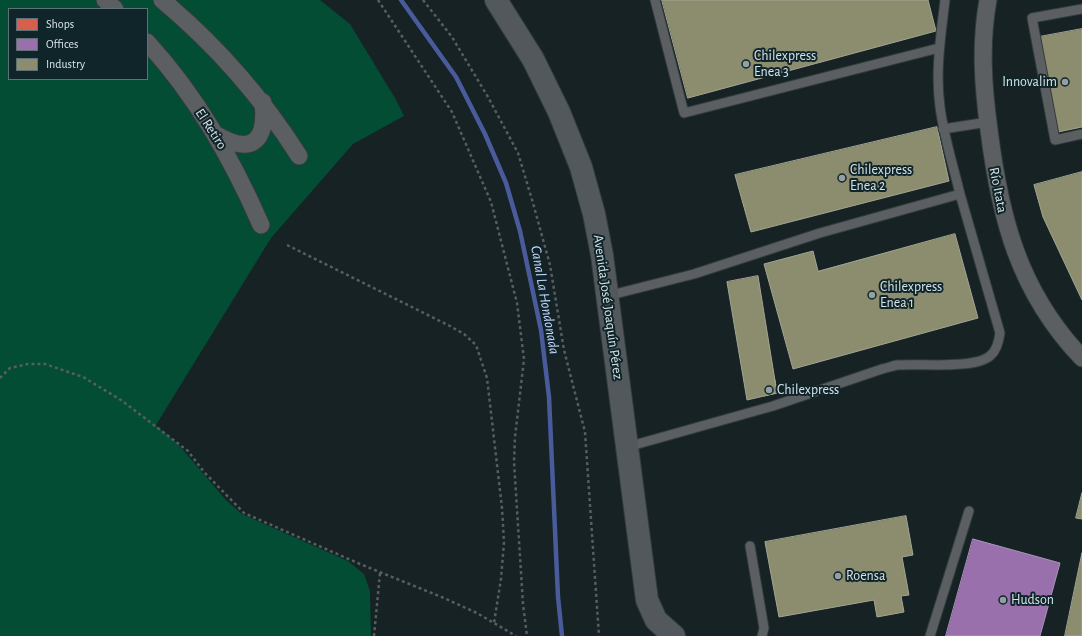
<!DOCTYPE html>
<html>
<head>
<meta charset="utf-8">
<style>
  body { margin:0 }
  #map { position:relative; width:1082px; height:636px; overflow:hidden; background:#162224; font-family:"Alegreya Sans",sans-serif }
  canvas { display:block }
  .legend { position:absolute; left:8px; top:8px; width:140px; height:72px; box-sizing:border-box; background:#10252a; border:1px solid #607176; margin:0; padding:5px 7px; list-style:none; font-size:12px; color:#d7e4e7 }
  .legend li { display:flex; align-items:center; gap:8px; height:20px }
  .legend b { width:20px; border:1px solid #607176 }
</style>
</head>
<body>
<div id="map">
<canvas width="1082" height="636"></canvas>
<ul class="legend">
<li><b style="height:11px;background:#d6604d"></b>Shops</li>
<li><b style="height:11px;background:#9970ab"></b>Offices</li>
<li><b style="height:11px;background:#8c8c6e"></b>Industry</li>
</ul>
</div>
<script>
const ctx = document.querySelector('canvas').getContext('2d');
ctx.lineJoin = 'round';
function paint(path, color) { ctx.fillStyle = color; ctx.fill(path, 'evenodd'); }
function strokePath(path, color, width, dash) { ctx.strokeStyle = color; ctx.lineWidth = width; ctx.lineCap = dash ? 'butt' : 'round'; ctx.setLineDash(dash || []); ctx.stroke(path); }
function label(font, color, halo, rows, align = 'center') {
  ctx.font = font + ' "Alegreya Sans",sans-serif'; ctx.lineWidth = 4; ctx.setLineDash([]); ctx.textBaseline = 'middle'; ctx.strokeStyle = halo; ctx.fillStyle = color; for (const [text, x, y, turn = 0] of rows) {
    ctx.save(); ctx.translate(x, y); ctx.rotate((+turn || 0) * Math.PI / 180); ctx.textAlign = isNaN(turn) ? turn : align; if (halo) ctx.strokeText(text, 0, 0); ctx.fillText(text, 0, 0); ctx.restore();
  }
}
paint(new Path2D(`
  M0 0H320L350 24 395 98 404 116 353 144 271 238 156 425 178 444 226 500 242 514 348 561 364 574 370 591 371 636H0ZM9 9H147V79H9Z`), '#034d34');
const shops = new Path2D(`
  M775 380 777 393 764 396 762 383Z`);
paint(shops, '#d6604d');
strokePath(shops, '#d6887b', 1);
const offices = new Path2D(`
  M973 539 1060 563 1040 636H946Z`);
paint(offices, '#9970ab');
strokePath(offices, '#ac93bd', 1);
const industry = new Path2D(`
  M662 0H928L936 31 688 98Z
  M1082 29V127L1058 132 1039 37Z
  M937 127 949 181 751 232 735 175Z
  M1082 172V300L1043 217 1034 185Z
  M955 234 978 318 793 369 764 264 813 251 818 271Z
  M758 276 777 393 747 400 727 282Z
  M1082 493V519L1076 518Z
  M906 516 913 555 902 557 909 595 901 596 904 612 877 617 874 600 779 617 765 542Z
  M1082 553V636H1065Z`);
paint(industry, '#8c8c6e');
strokePath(industry, '#a2a692', 1);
strokePath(new Path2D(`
  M401 0 456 77 485 134 506 183 520 231 541 330 549 397 558 597 562 636`), '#495b9b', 4.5);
const service = new Path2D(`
  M655 0 684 113 939 48
  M945 0C941 35 935 71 940 107 944 137 953 165 960 194
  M1082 9 1032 18 1055 140 1082 134
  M943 129 988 122
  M607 296 694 274 820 233 960 194 1000 333C999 340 997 350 991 355 976 370 919 363 897 365 892 366 887 368 882 369L773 406 627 447
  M750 546 764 628 762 636
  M930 636 969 511`);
const minor = new Path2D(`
  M105 0 115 9
  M162 0C216 45 261 96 299 156
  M988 0C980 44 983 86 989 130 1000 218 1019 292 1082 358
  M147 42C197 97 231 157 261 225
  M217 135C253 156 267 140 263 102`);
const secondary = new Path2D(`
  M496 0 533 59 559 112 581 167 594 214 602 255 647 600 656 620 674 636`);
strokePath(service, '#323c3e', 11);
strokePath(minor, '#323c3e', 19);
strokePath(secondary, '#323c3e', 24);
strokePath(new Path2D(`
  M378 0 452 112 491 202 517 303 524 359 515 437 514 462 523 604 527 636
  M423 0 452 37 488 97 518 153 533 203 550 265 564 350 585 432 599 636
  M287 245 450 326 464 334 476 345 487 378 502 508 504 542 501 579 494 623
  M0 378 10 368 28 364H45L83 377 121 400 188 451 204 472 244 513 360 564 444 598 477 613 516 636
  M374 636 380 573`), '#575e60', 2.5, [3, 3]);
strokePath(service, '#5b5f61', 9);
strokePath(minor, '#5b5f61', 17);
strokePath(secondary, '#52585b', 22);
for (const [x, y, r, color] of [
  [746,64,4,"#93a0a3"],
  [1065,82,4,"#93a0a3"],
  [842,178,4,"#93a0a3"],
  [872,295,4,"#93a0a3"],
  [769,390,4,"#93a0a3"],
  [838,576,4,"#93a0a3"],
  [1003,600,4,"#93a0a3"]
]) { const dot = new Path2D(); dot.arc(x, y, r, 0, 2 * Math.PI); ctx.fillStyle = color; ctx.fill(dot); strokePath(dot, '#10252a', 1.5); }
label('14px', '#d7e4e7', '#10252a', [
  ["Chilexpress",754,56],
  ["Enea 3",754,72],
  ["Innovalim",1057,82,"right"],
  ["Chilexpress",850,170],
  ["Enea 2",850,186],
  ["Chilexpress",880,287],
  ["Enea 1",880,303],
  ["Chilexpress",777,390],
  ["Roensa",846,576],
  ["Hudson",1011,600]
], 'left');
label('14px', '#d7e4e7', '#10252a', [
  ["El Retiro",211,129,57],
  ["Río Itata",998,190,79],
  ["Avenida José Joaquín Pérez",608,307,82]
]);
label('italic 15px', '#c7d5fc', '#10252a', [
  ["Canal La Hondonada",545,300,80]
]);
</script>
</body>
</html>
